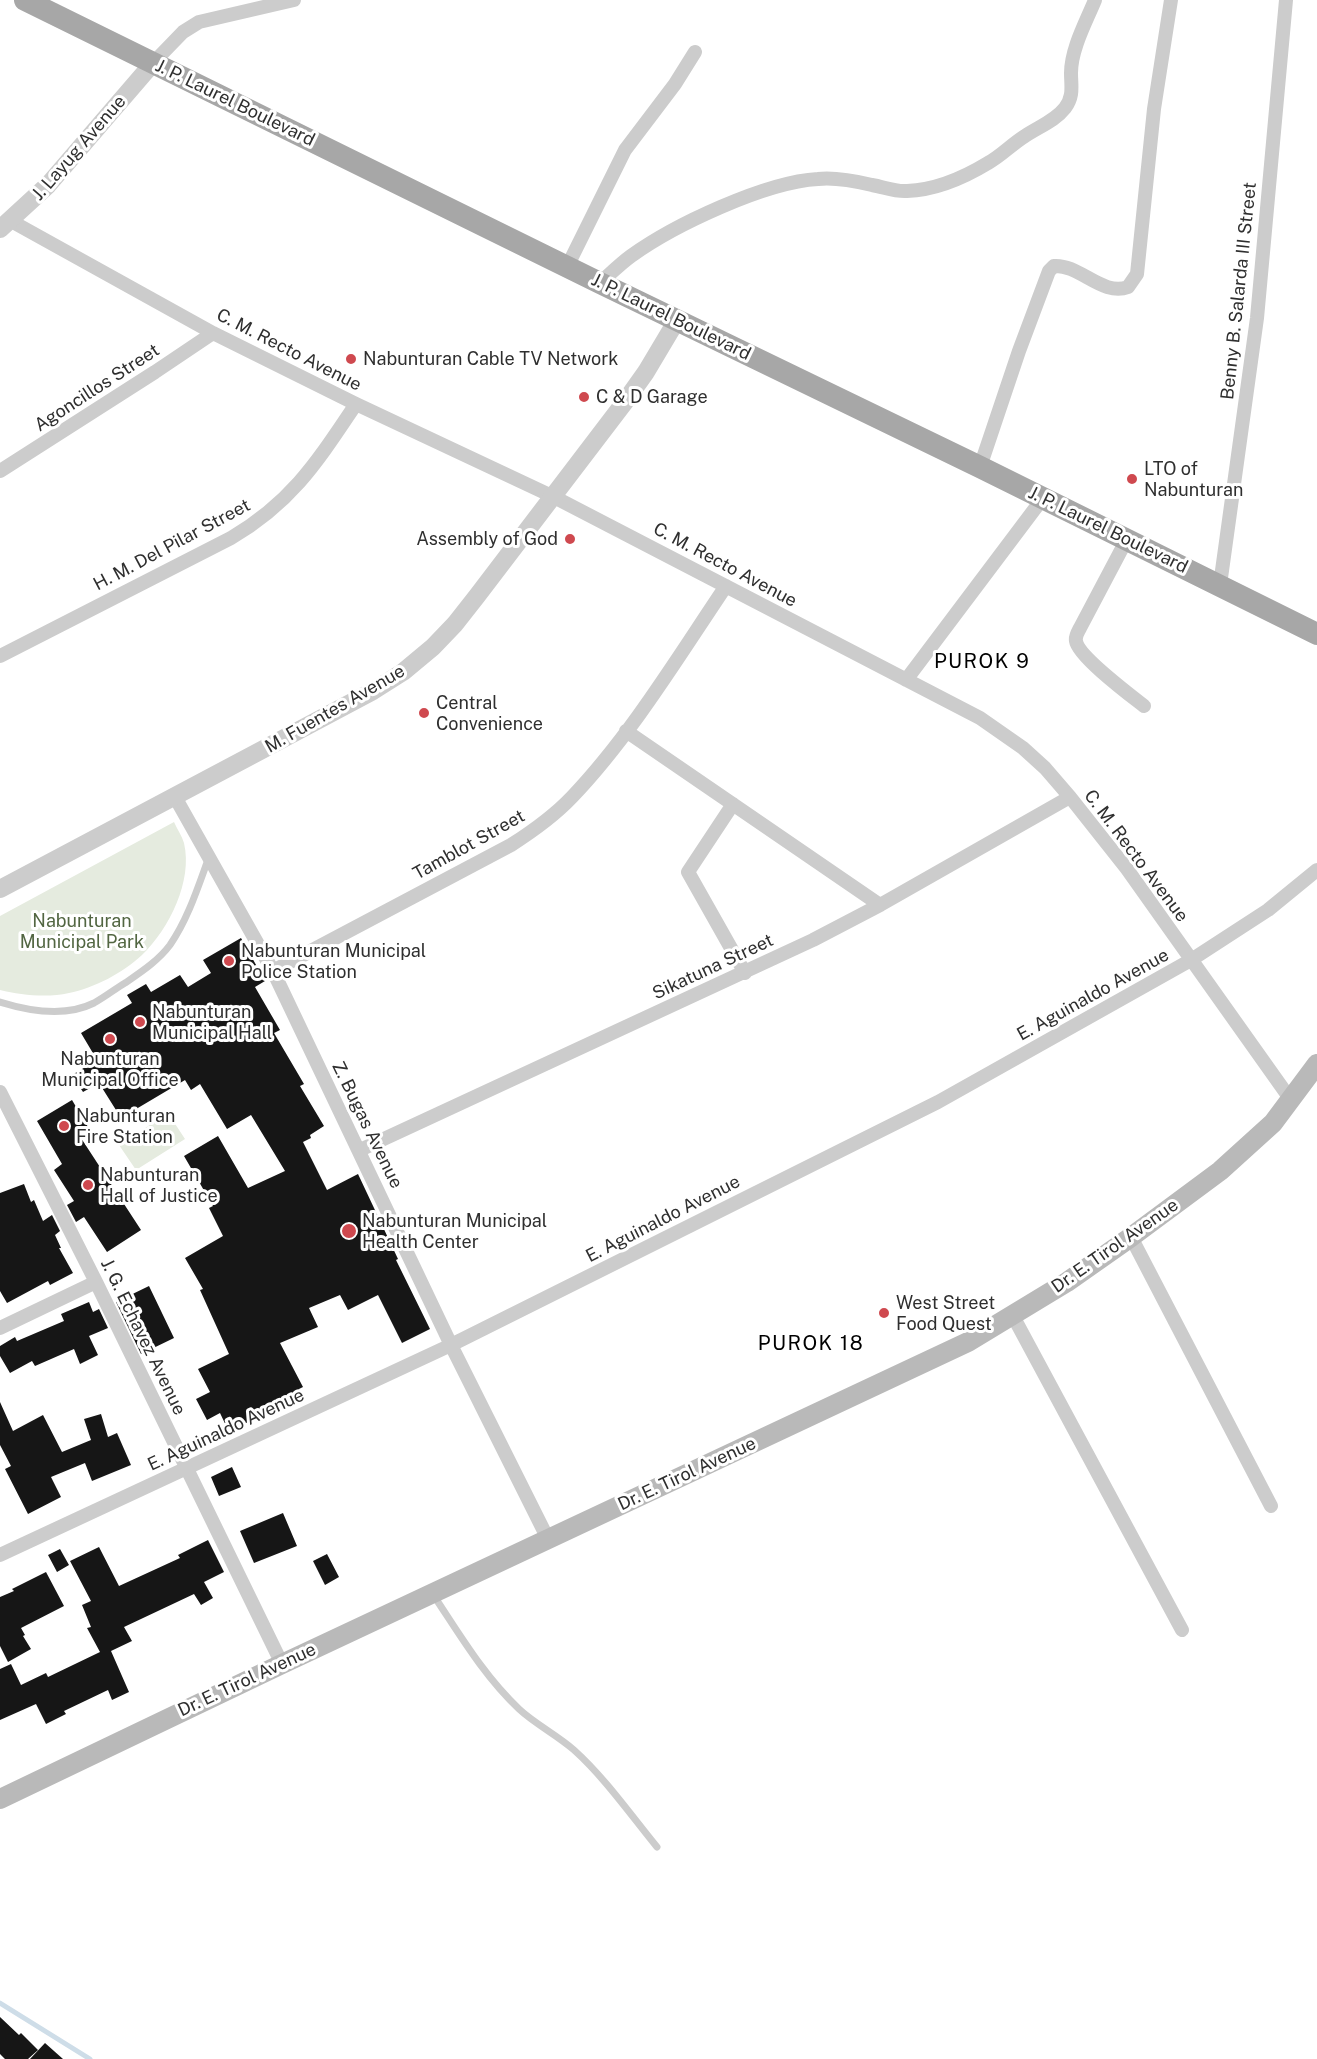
<!DOCTYPE html>
<html>
<head>
<meta charset="utf-8">
<style>
  body { margin:0 }
  canvas { display:block; background:#fff }
</style>
</head>
<body>
<canvas width="1317" height="2059"></canvas>
<script>
const ctx = document.querySelector('canvas').getContext('2d');
ctx.lineJoin = 'round';
function paint(path, color) { ctx.fillStyle = color; ctx.fill(path, 'evenodd'); }
function strokePath(path, color, width, dash) { ctx.strokeStyle = color; ctx.lineWidth = width; ctx.lineCap = dash ? 'butt' : 'round'; ctx.setLineDash(dash || []); ctx.stroke(path); }
function label(font, color, halo, rows, align = 'center') {
  ctx.font = font + ' "Public Sans",sans-serif'; ctx.lineWidth = 6; ctx.setLineDash([]); ctx.textBaseline = 'middle'; ctx.strokeStyle = halo; ctx.fillStyle = color; for (const [text, x, y, turn = 0] of rows) {
    ctx.save(); ctx.translate(x, y); ctx.rotate((+turn || 0) * Math.PI / 180); ctx.textAlign = isNaN(turn) ? turn : align; if (halo) ctx.strokeText(text, 0, 0); ctx.fillText(text, 0, 0); ctx.restore();
  }
}
paint(new Path2D(`
  M174 822C177 829 182 836 184 843 193 881 169 929 142 955 123 973 94 988 69 993 47 998 21 995 0 990V916Z
  M168 1113 185 1139 136 1170 119 1145Z`), '#e5ebdf');
strokePath(new Path2D(`
  M0 2003 90 2059`), '#cedde8', 5);
paint(new Path2D(`
  M241 938 265 981 255 987 280 1030 274 1033 304 1084 300 1086 324 1126 310 1135 311 1138 303 1142 327 1190 358 1174 398 1259 396 1260 430 1329 402 1343 378 1295 348 1310 340 1295 309 1308 318 1327 280 1343 303 1387 299 1389 301 1394 229 1432 220 1413 207 1420 196 1399 210 1392 198 1369 229 1354 200 1290 203 1289 185 1258 223 1236 209 1208 213 1206 184 1156 218 1136 248 1188 285 1171 251 1115 227 1129 200 1084 191 1090 185 1080 121 1118 99 1083 83 1092 72 1075 97 1060 81 1033 132 1003 127 995 146 984 151 992 180 975 188 987 211 973 203 960Z
  M72 1100 91 1132 81 1138 141 1230 107 1252 84 1217 76 1222 67 1205 74 1201 54 1170 62 1164 37 1121Z
  M24 1184 31 1202 34 1200 43 1221 52 1215 60 1231 55 1235 61 1248H59L73 1273 50 1285 48 1281 7 1303 0 1291V1193Z
  M149 1286 174 1338 141 1354 116 1302Z
  M89 1302 93 1312 99 1309 108 1328 89 1336 98 1355 80 1364 74 1349 35 1366 32 1361 10 1373 0 1356V1346L15 1337 17 1341 64 1321 61 1314Z
  M0 1402 13 1431 43 1415 62 1452 91 1440 84 1419 101 1414 108 1437 117 1433 131 1465 92 1481 85 1463 51 1477 61 1497 28 1514 5 1469 11 1466 0 1445Z
  M232 1467 241 1487 219 1496 211 1477Z
  M283 1513 297 1546 254 1563 240 1531Z
  M208 1540 224 1572 204 1582 213 1598 201 1605 194 1594 124 1627 132 1641 111 1651 129 1692 112 1700 108 1690 64 1711 66 1714 46 1724 36 1704 0 1720V1669L11 1664 21 1685 46 1673 48 1677 100 1652 87 1628 91 1627 82 1605 91 1601 70 1561 99 1547 119 1586 180 1558 178 1555Z
  M60 1549 69 1565 57 1572 48 1555Z
  M327 1554 339 1577 325 1585 313 1561Z
  M46 1572 64 1606 21 1628 25 1635 23 1636 31 1649 8 1662 0 1646V1597L14 1591 12 1589Z
  M0 2017 19 2035 21 2033 38 2050 28 2059H5L0 2054Z
  M45 2043 63 2059H30Z`), '#161616');
strokePath(new Path2D(`
  M0 1002C29 1011 66 1017 94 1003 105 997 115 989 125 983 141 972 158 961 170 945 188 919 198 887 209 857
  M434 1596C460 1635 484 1676 519 1709 535 1724 557 1735 574 1750 605 1778 630 1814 657 1847`), '#ccc', 7);
strokePath(new Path2D(`
  M153 63 183 32 199 22 294 0
  M11 221 213 333 356 404 554 497 980 718 1023 748 1045 768 1070 797 1127 869 1291 1100
  M567 267 625 150 675 84 695 52
  M600 283C610 274 620 264 631 256 674 225 765 182 818 179 835 177 855 181 872 185 884 187 895 192 907 191 935 190 965 177 988 163 1001 156 1012 144 1025 136 1038 127 1055 121 1065 108 1074 96 1071 86 1071 73 1071 49 1086 22 1095 0
  M980 467 1019 351 1049 271 1054 266C1079 264 1103 297 1128 287L1137 274 1154 109 1171 0
  M0 471 155 372 213 333
  M1127 539 1080 628C1078 632 1075 636 1076 641 1078 656 1130 695 1144 706
  M1220 585 1257 318 1286 0
  M0 656 231 538C292 502 317 462 356 404
  M906 680 1043 498
  M626 731 880 905
  M175 797 273 971 451 1345 548 1539
  M733 804 688 872 745 973
  M273 971 511 845C533 831 554 816 572 797 631 735 678 657 726 586
  M0 1092 96 1282 282 1664
  M360 1150 813 940 880 905 1070 797
  M1131 1237 1271 1506
  M1013 1316 1182 1630
  M0 1328 96 1282
  M0 1555 451 1345 938 1102 1191 960 1268 910 1317 870`), '#ccc', 14);
strokePath(new Path2D(`
  M0 229 48 185 153 63
  M0 889 373 691 403 672 433 647 455 624 477 596 624 403 646 372 677 320`), '#ccc', 18);
strokePath(new Path2D(`
  M0 1799 282 1664 968 1342 1067 1282 1131 1237 1220 1171 1273 1123 1317 1064`), '#b9b9b9', 20);
strokePath(new Path2D(`
  M25 0 600 283 980 467 1317 634`), '#a7a7a7', 22);
for (const [x, y, r, color] of [
  [351,359,6,"#cf494f"],
  [584,397,6,"#cf494f"],
  [1132,479,6,"#cf494f"],
  [570,539,6,"#cf494f"],
  [424,713,6,"#cf494f"],
  [229,961,6,"#cf494f"],
  [140,1022,6,"#cf494f"],
  [110,1039,6,"#cf494f"],
  [64,1126,6,"#cf494f"],
  [88,1185,6,"#cf494f"],
  [349,1231,8,"#cf494f"],
  [884,1313,6,"#cf494f"]
]) { const dot = new Path2D(); dot.arc(x, y, r, 0, 2 * Math.PI); ctx.fillStyle = color; ctx.fill(dot); strokePath(dot, '#fff', 2); }
label('18px', '#2f2f2f', '#fff', [
  ["J. P. Laurel Boulevard",235,103,26],
  ["J. Layug Avenue",79,148,-49],
  ["Benny B. Salarda III Street",1239,291,-84],
  ["J. P. Laurel Boulevard",671,317,26],
  ["C. M. Recto Avenue",289,350,27],
  ["Agoncillos Street",97,388,-33],
  ["J. P. Laurel Boulevard",1108,530,26],
  ["H. M. Del Pilar Street",172,545,-28],
  ["C. M. Recto Avenue",725,565,28],
  ["M. Fuentes Avenue",335,709,-30],
  ["Tamblot Street",469,845,-29],
  ["C. M. Recto Avenue",1136,856,53],
  ["Sikatuna Street",713,967,-25],
  ["E. Aguinaldo Avenue",1093,995,-29],
  ["Z. Bugas Avenue",367,1125,64],
  ["E. Aguinaldo Avenue",663,1219,-27],
  ["Dr. E. Tirol Avenue",1115,1246,-35],
  ["J. G. Echavez Avenue",143,1337,64],
  ["E. Aguinaldo Avenue",226,1430,-25],
  ["Dr. E. Tirol Avenue",687,1474,-25],
  ["Dr. E. Tirol Avenue",247,1680,-25]
]);
label('18px', '#2f2f2f', '#fff', [
  ["Nabunturan Cable TV Network",363,359],
  ["C & D Garage",596,397],
  ["LTO of",1144,469],
  ["Nabunturan",1144,490],
  ["Assembly of God",558,539,"right"],
  ["Central",436,703],
  ["Convenience",436,724],
  ["Nabunturan Municipal",241,951],
  ["Police Station",241,972],
  ["Nabunturan",152,1012],
  ["Municipal Hall",152,1033],
  ["Nabunturan",110,1059,"center"],
  ["Municipal Office",110,1080,"center"],
  ["Nabunturan",76,1116],
  ["Fire Station",76,1137],
  ["Nabunturan",100,1175],
  ["Hall of Justice",100,1196],
  ["Nabunturan Municipal",362,1221],
  ["Health Center",362,1242],
  ["West Street",896,1303],
  ["Food Quest",896,1324]
], 'left');
label('18px', '#526642', '#fff', [
  ["Nabunturan",82,921],
  ["Municipal Park",82,942]
]);
ctx.letterSpacing = '1.5px';
label('20px', '#000', '#fff', [
  ["PUROK 9",982,662],
  ["PUROK 18",811,1344]
]);
ctx.letterSpacing = '0px';
</script>
</body>
</html>
